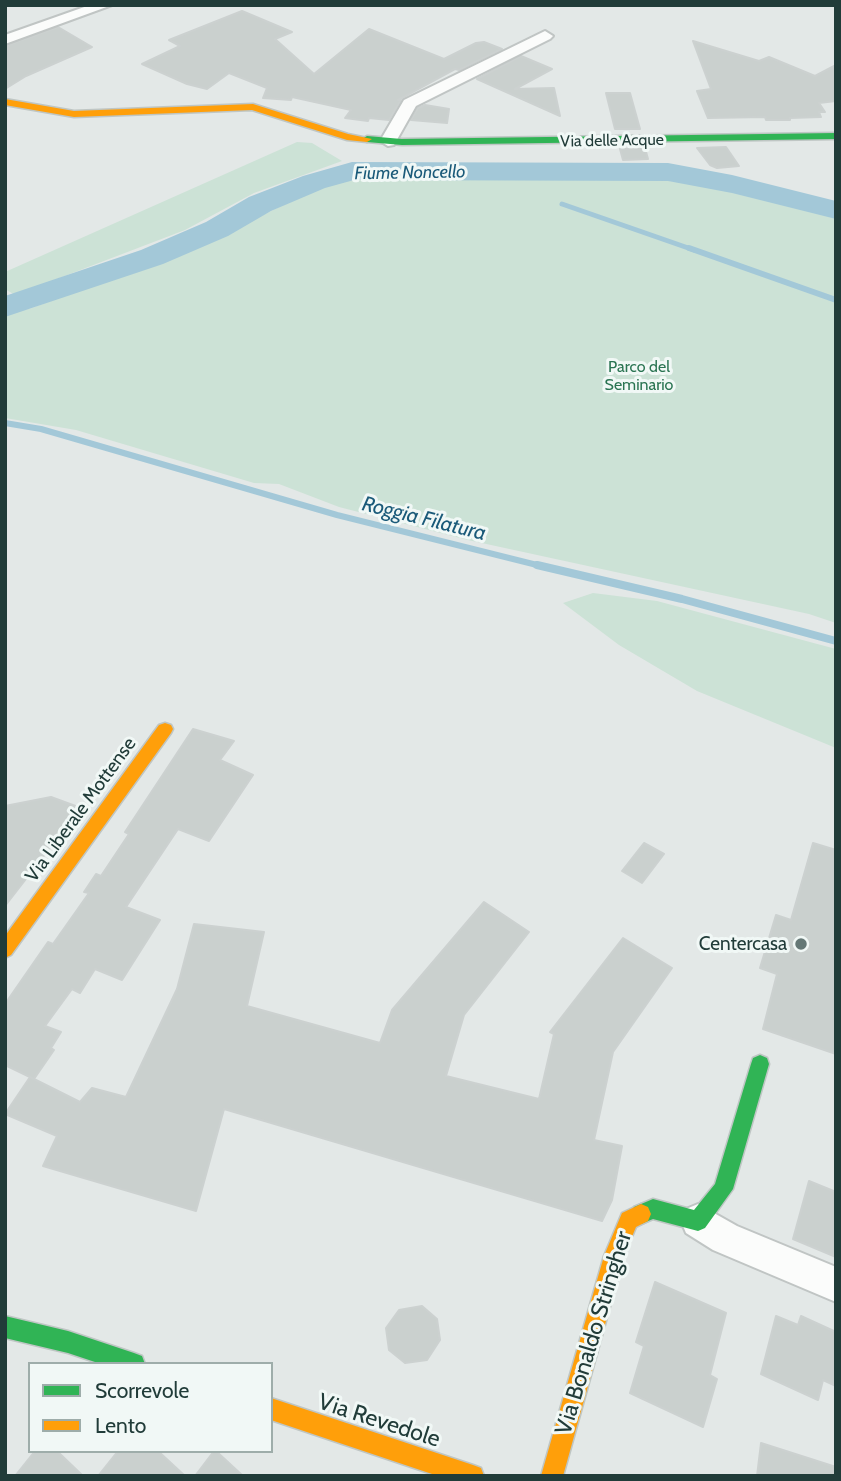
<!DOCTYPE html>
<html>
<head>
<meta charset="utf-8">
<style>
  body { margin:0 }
  #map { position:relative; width:841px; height:1481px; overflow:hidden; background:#e3e8e7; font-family:Cabin,sans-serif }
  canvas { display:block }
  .frame { position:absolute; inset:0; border:7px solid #213c39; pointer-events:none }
  .legend { position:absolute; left:28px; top:1362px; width:245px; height:91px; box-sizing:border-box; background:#f1f8f6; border:2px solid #9eadaa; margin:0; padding:9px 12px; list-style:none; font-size:21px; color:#213c39 }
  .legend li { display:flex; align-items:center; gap:14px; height:35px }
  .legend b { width:35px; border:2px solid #9eadaa }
</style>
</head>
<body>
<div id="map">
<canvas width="841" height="1481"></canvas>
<div class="frame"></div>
<ul class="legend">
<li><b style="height:9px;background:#30b455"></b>Scorrevole</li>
<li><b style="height:9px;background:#ff9f0a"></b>Lento</li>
</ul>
</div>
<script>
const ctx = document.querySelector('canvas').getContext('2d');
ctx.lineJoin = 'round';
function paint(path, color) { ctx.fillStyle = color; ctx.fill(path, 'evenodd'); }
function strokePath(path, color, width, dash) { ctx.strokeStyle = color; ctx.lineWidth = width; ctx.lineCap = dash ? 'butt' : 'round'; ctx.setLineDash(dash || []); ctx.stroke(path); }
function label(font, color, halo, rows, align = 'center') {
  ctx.font = font + ' Cabin,sans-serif'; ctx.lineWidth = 6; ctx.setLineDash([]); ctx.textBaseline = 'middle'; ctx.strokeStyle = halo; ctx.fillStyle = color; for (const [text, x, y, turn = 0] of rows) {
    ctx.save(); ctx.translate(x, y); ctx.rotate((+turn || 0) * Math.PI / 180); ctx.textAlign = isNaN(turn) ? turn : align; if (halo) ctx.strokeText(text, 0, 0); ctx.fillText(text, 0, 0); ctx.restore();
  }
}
paint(new Path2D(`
  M297 142 312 143 342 161 254 193 185 230 15 295 5 289V272Z
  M395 177 661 180 720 187 836 216V623L809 614 468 540 339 507 279 484 254 483 76 430 5 418V315L32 308 202 244 315 190 347 181Z
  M593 593 657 601 836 649V748L697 691 619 645 563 603Z`), '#cce2d6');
strokePath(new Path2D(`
  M562 204 694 250`), '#a3c8d8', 5);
strokePath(new Path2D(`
  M689 248 836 300
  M5 423 41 429 337 515 545 567`), '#a3c8d8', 6);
strokePath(new Path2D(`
  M537 565 682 599 836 641`), '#a3c8d8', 8);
paint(new Path2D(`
  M352 162 668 163 732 175 836 201V219L732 193 668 181 354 180 325 188 271 211 228 236 163 264 5 317V296L141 250 206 222 249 197 303 176Z`), '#a3c8d8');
const building = new Path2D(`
  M242 11 292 32 275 39 314 74 369 29 444 59 476 43 484 42 502 49 459 70 455 69 398 100H401L389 120 369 118 368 121 345 118 351 110 292 97 291 100 263 98 267 88 229 73 207 89 187 84 142 64 180 46 169 40Z
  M58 27 92 47 26 76 5 89V46Z
  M693 41 759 61 769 57 815 76 836 65V101L819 103 825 112H819L821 117 790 118V120H766L765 117 708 118 697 91 711 89Z
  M521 56 552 69 515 89 554 88 560 116 477 79Z
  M606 93H630L640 129H615Z
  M425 105 449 109 447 123 411 120 418 108Z
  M726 147 739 166 717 168 710 165 697 148Z
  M645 148 648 159 623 160 620 149Z
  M193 729 234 741 220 760 253 775 209 841 178 829 126 907 160 920 122 980 95 969 80 993 72 989 45 1026 61 1032 51 1048 54 1050 34 1079 5 1065V1004L48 942 53 944 89 893 84 892 96 874 101 876 129 834 125 832Z
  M51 797 81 808 5 906V806Z
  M644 843 664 854 642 883 622 871Z
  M813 843 836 850V1054L763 1029 777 974 760 968 776 915 791 920Z
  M484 902 529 932 464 1015 446 1076 539 1099 554 1034 550 1032 623 938 672 968 613 1052 594 1140 622 1146 612 1200 602 1221 224 1109 196 1211 43 1166 57 1136 5 1114 30 1077 80 1102 92 1088 126 1097 177 989 194 924 264 932 247 1006 380 1043 392 1010Z
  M809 1181 836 1192V1257L793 1239Z
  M655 1282 726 1313 710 1375 717 1379 703 1427 630 1393 644 1346 636 1342Z
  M422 1306 437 1319 440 1340 427 1360 405 1363 389 1350 386 1328 399 1310Z
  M776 1316 798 1325 801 1316 836 1332V1386L823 1380 818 1400 761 1374Z
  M761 1443 836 1467V1476H757Z
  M35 1451H57L83 1476H15Z
  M118 1451H158L185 1476H98Z
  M214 1451H216L243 1476H195Z`);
paint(building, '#cad0ce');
strokePath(building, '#ccd1d0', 2);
const street = new Path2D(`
  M90 5H112L5 44V35Z
  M545 31 553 36 550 39 416 106 394 145 388 146 380 141 404 100Z
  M698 1204 737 1226 836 1267V1302L713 1250 686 1233 681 1221 686 1209Z`);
const fast = new Path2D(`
  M836 133V139L402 145 367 142 362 139 367 136 402 139Z
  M760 1055 767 1058 769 1064 733 1189 705 1228 698 1231 653 1219 641 1224 634 1221 631 1214 634 1207 653 1199 694 1210 715 1184 751 1064 753 1058Z
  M5 1316 68 1331 134 1353 142 1356 145 1364H101L68 1353 5 1338Z`);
const slow = new Path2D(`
  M5 99 74 111 253 104 348 134 372 139 367 142 347 140 252 110 74 117 5 105Z
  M165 723 171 725 173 729 171 733 11 955 5 958V936L159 725Z
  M641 1204 648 1207 651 1214 648 1221 636 1227 624 1256 563 1476H541L604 1256 622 1213Z
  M271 1398 473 1465 481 1468 484 1476H438L271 1420Z`);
strokePath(street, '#c0c5c4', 4);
strokePath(fast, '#bfc6c4', 3);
strokePath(slow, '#bfc6c4', 3);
paint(street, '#fbfcfb');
paint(fast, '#30b455');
paint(slow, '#ff9f0a');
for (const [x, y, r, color] of [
  [801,944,7,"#657876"]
]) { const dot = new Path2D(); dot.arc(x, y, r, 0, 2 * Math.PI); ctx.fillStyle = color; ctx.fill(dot); strokePath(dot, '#f1f8f6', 2.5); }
label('16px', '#213c39', '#f1f8f6', [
  ["Via delle Acque",612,141,-1]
]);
label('16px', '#2a7452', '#f1f8f6', [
  ["Parco del",639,367],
  ["Seminario",639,385]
]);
label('italic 18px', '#1a5a79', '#f1f8f6', [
  ["Fiume Noncello",410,173,-1]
]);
label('19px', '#213c39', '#f1f8f6', [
  ["Via Liberale Mottense",81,810,-54]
]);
label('19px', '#213c39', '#f1f8f6', [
  ["Centercasa",787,944]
], 'right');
label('italic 21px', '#1a5a79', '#f1f8f6', [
  ["Roggia Filatura",424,519,14]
]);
label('23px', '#213c39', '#f1f8f6', [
  ["Via Bonaldo Stringher",594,1333,-73],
  ["Via Revedole",379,1421,18]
]);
</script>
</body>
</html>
